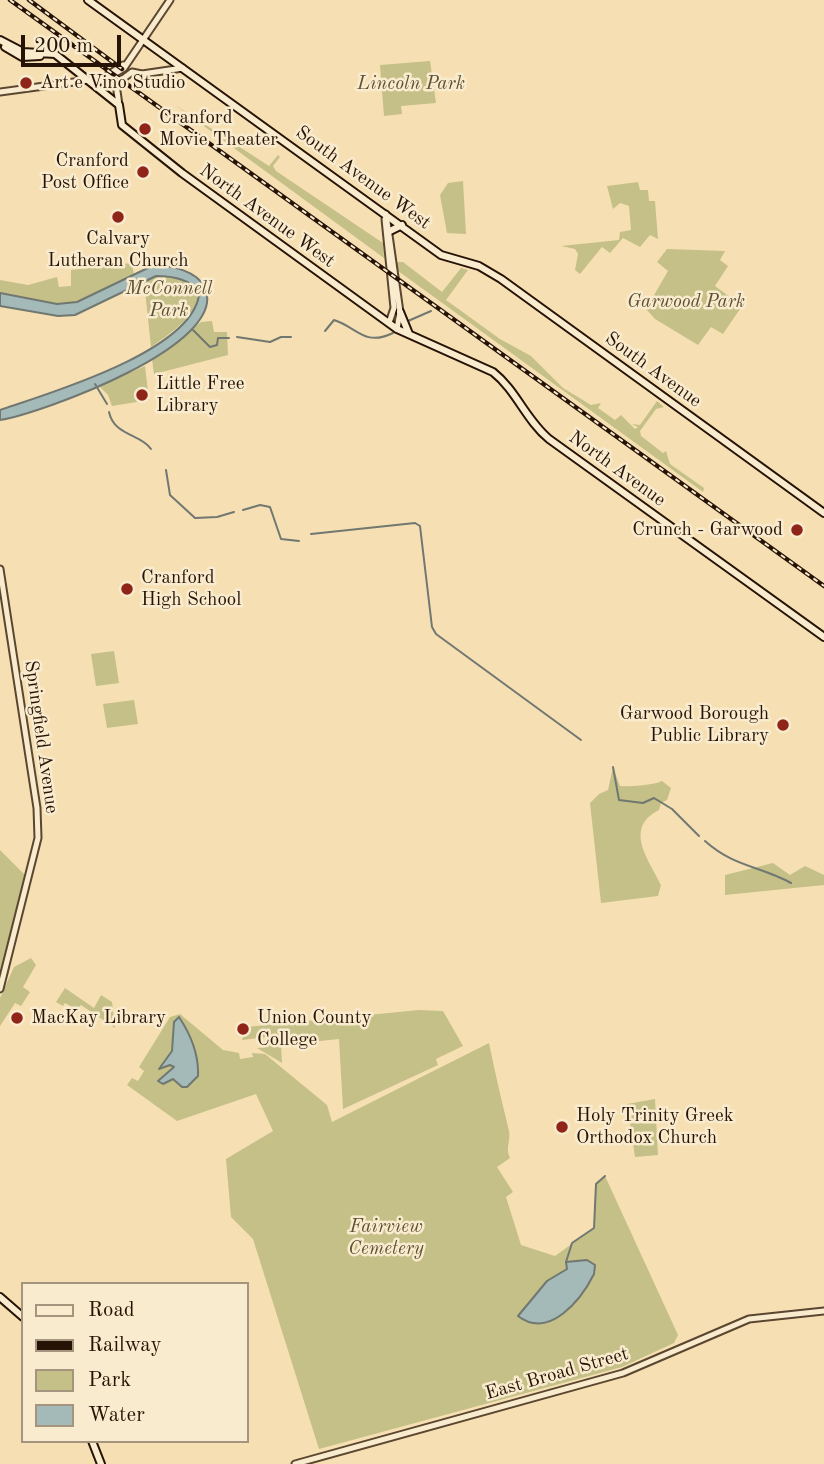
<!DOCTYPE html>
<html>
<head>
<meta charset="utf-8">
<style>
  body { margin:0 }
  #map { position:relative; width:824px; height:1464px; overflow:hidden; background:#f6e0b3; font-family:"Old Standard TT",serif }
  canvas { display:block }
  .legend { position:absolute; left:21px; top:1282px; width:228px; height:161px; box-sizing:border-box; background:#f9ebce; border:2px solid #a5957e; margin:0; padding:9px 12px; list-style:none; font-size:21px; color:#271305 }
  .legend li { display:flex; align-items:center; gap:14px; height:35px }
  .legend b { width:35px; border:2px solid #a5957e }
  .scale { position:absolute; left:21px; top:35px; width:100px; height:32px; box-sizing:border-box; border:4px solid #271305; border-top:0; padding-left:9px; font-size:21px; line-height:24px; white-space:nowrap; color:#271305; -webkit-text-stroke:5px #f9ebce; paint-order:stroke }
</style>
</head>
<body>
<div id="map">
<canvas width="824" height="1464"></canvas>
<ul class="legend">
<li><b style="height:9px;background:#f9ebce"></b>Road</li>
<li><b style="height:9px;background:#271305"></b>Railway</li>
<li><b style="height:19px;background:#c4c087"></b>Park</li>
<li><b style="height:19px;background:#a3bab9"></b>Water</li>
</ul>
<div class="scale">200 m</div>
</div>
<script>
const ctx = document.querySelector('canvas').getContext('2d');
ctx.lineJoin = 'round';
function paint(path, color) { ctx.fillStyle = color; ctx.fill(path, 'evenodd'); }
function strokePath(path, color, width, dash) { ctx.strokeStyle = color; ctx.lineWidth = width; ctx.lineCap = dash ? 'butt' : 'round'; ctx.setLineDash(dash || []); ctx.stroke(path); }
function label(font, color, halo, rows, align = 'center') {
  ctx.font = font + ' "Old Standard TT",serif'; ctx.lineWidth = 5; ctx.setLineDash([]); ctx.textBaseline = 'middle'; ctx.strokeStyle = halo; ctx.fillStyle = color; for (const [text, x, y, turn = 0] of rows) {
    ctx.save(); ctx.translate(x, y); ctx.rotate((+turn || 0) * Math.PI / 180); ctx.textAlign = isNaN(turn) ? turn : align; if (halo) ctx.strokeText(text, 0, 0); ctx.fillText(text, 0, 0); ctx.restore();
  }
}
paint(new Path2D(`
  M430 61 436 103 401 106 402 114 384 116 380 65Z
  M175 105 269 166 278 155 280 157 273 166 276 171 383 243 384 258Z
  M463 181 466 234 447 233 440 195 448 183Z
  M638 182 640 190H648L649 201H655L658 239 650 235 640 247 623 238 610 253 602 247 580 274 575 270 578 254 575 249 561 246 619 240 620 232 631 230 629 206 620 203 613 209 607 186Z
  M667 249 725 251 720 260 728 266 715 286 742 306 723 334 711 327 698 345 655 319 646 309 668 271 657 262Z
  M394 262H403L442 292 461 268 468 270 446 300 500 339 531 356 563 388 591 405 601 403 598 408 615 420 621 415 635 429 638 427 632 424 640 425 657 401 664 407 656 409 640 431 641 436 663 453 666 451 670 464 704 488 703 492 394 268Z
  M132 263 134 275 77 302 57 304 0 293V280L28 285 57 277 59 287 71 286V270Z
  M156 276C171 276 194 279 199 295 196 317 168 335 151 347L144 281Z
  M212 321 214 332H227L228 355 154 374 152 359 201 322Z
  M145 366 149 400 112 406 108 395 99 386Z
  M114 651 119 683 96 686 91 654Z
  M134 700 138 724 107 728 103 704Z
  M613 767 620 786C628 787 655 785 662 781L671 788 667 800 661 803 659 810C623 828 649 860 661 885L658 896 601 903 590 803 599 794 608 790Z
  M0 850 29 879 0 989Z
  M773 863 790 875 805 866 824 875V885L725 895V875Z
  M31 958 36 965 23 987 30 992 21 1006 15 1003 0 1026V998L14 967Z
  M65 988 94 1008 101 995 112 1002 115 1028 81 1005 77 1010 65 1003 63 1006 56 1002Z
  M419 1010 443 1011 463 1046 436 1059 438 1065 343 1109 339 1039 281 1045 282 1063 257 1048 269 1047 267 1037 242 1040 246 1027Z
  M180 1014 223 1050 239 1053 240 1059 253 1057 252 1053 265 1054 327 1105 332 1122 489 1043C495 1073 502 1102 509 1131 511 1141 505 1148 510 1158L497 1167 513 1192 506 1197 521 1245 555 1256 594 1228 596 1184 605 1176 678 1335 674 1343 622 1367 319 1449 253 1239 231 1217 226 1159 273 1131 256 1094 177 1121 127 1085 132 1078 138 1081 144 1071 139 1067 170 1017ZM587 1260 562 1315 526 1322 518 1316 547 1281 567 1269 566 1262Z
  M655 1099 658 1155 635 1157 627 1104Z`), '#c4c087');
const water = new Path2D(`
  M154 265C170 265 198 271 205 288 230 345 42 413 0 420V410C47 394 191 352 199 295 194 279 171 276 156 276L75 315 58 316 0 306V293L57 304 77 302Z
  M179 1017C191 1035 199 1054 198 1076L187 1087H182L173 1079 163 1084 158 1081 174 1067 170 1065 159 1069 172 1051 174 1022Z
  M587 1260 595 1265 594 1274C581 1300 549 1340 518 1316L547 1281 567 1269 566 1262Z`);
paint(water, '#a3bab9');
strokePath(water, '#717771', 2);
strokePath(new Path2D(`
  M408 321 431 311
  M193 330 210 347 217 345 218 338H229
  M325 331 334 320C357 327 364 347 393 333
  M237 337 270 342 281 337H291
  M95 384 107 404
  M109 412C114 436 141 434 151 449
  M166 470 170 495 195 518 217 517 234 512
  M243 510 260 505 270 507 281 539 299 541
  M311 534 415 523 420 526 432 627 436 634 581 740
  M613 767 619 800 643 803 654 798 672 809 699 836
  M705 841C734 867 760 866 791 883
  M566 1262 572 1243 594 1228 596 1184 605 1176`), '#717771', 2);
const tertiary = new Path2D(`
  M102 81 124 68 170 0
  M0 92 103 78 123 65
  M119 105 116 84 132 72 142 74 183 68
  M386 214 400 312 397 329
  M385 219 394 308 389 323
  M0 569 37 808 38 838 0 989
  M295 1464 623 1373 749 1319 824 1311`);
const secondary = new Path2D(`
  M88 0 441 255 479 266 501 279 824 513
  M0 40 23 52 55 54 119 105 122 125 182 173 397 329 493 372C516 390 526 420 549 439L824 637
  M5 47 22 57 40 56
  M390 231 402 225
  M400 312 409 334
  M0 1297 23 1317
  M92 1441 101 1464`);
strokePath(tertiary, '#5b4630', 9);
strokePath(secondary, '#271305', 10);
strokePath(tertiary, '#f9ebce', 5);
strokePath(secondary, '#f9ebce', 6);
const rail = new Path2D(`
  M10 0 824 586
  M29 0 122 69`);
strokePath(rail, '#271305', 4.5);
strokePath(rail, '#f9ebce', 2, [5]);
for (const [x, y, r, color] of [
  [26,83,7,"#8f2418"],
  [145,129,7,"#8f2418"],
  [143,172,7,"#8f2418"],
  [118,217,7,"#8f2418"],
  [142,395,7,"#8f2418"],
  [797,530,7,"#8f2418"],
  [127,589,7,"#8f2418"],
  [783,725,7,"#8f2418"],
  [17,1018,7,"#8f2418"],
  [243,1029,7,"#8f2418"],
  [562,1127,7,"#8f2418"]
]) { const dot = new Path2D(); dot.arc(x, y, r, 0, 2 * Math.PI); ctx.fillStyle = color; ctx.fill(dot); strokePath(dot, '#f9ebce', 2.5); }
label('19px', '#271305', '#f9ebce', [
  ["Art e Vino Studio",40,83],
  ["Cranford",159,118],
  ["Movie Theater",159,140],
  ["Cranford",129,161,"right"],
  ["Post Office",129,183,"right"],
  ["Calvary",118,239,"center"],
  ["Lutheran Church",118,261,"center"],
  ["Little Free",156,384],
  ["Library",156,406],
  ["Crunch - Garwood",783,530,"right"],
  ["Cranford",141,578],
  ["High School",141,600],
  ["Garwood Borough",769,714,"right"],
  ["Public Library",769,736,"right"],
  ["MacKay Library",31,1018],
  ["Union County",257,1018],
  ["College",257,1040],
  ["Holy Trinity Greek",576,1116],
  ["Orthodox Church",576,1138]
], 'left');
label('italic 19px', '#5e5032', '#f9ebce', [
  ["Lincoln Park",411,84],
  ["McConnell",169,289],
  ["Park",169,311],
  ["Garwood Park",686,302],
  ["Fairview",386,1227],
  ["Cemetery",386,1249]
]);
label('19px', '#271305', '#f9ebce', [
  ["South Avenue West",363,178,36],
  ["North Avenue West",267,216,36],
  ["South Avenue",653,370,36],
  ["North Avenue",617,469,36],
  ["Springfield Avenue",41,737,82],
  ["East Broad Street",557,1374,-16]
]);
</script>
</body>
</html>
